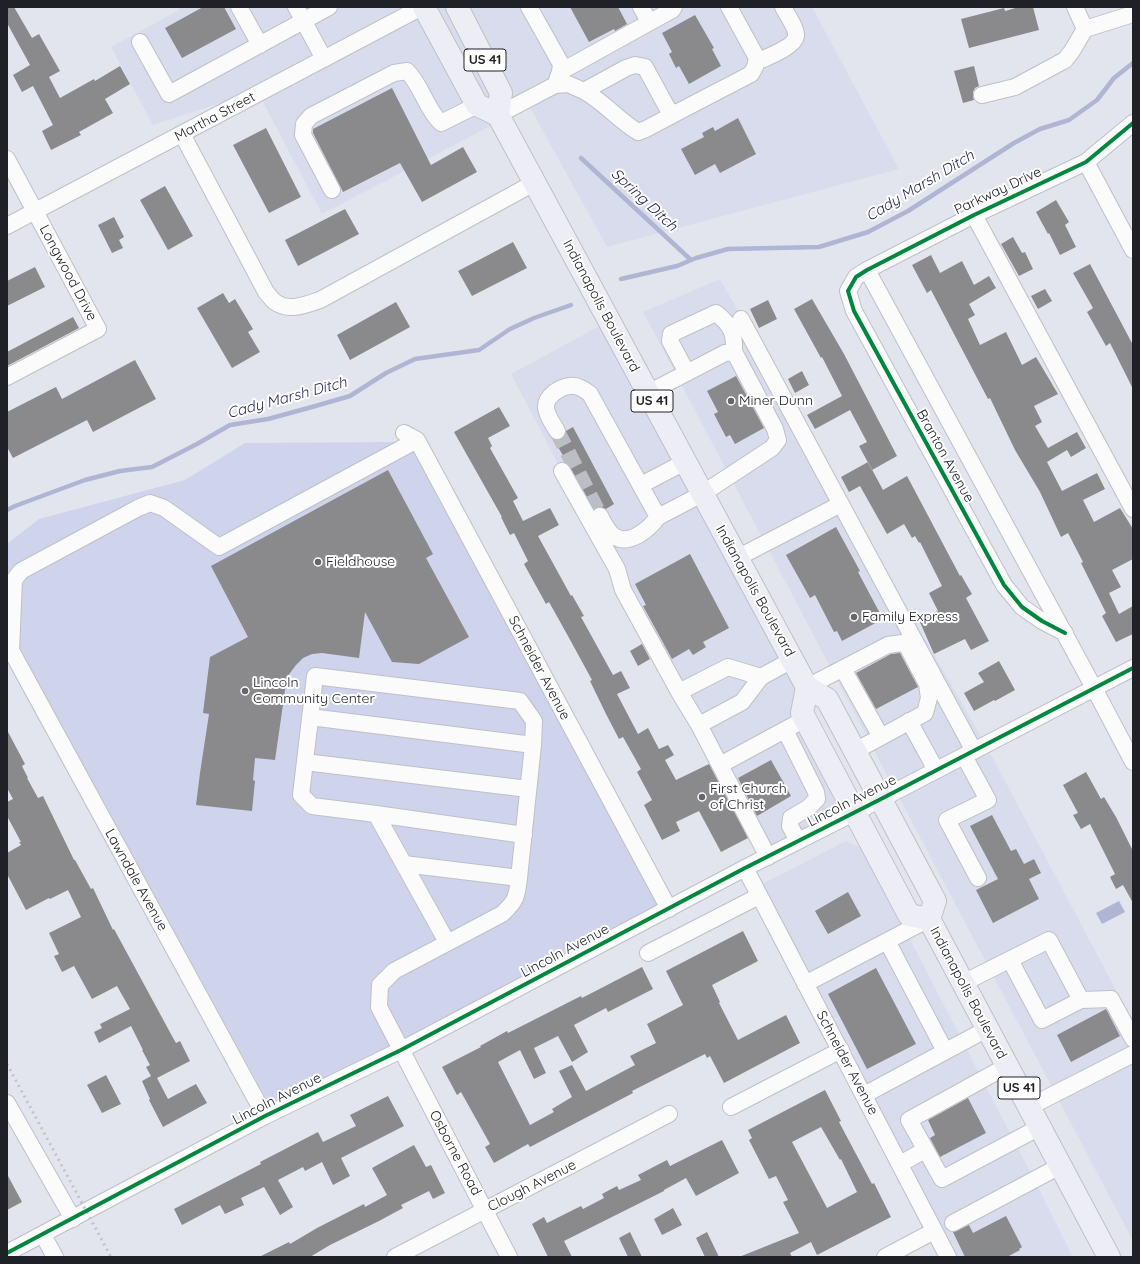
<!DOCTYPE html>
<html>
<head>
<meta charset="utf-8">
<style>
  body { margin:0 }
  #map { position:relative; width:1140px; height:1264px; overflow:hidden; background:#e3e5ee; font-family:Quicksand,sans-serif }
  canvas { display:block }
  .frame { position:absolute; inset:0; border:8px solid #202127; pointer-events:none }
</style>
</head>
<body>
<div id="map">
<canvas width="1140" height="1264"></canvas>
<div class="frame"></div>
</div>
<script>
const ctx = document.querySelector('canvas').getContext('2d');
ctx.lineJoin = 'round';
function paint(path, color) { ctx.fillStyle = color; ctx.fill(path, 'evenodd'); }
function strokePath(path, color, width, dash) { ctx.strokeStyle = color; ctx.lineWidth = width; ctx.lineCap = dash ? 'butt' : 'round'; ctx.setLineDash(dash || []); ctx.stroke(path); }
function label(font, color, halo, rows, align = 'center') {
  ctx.font = font + ' Quicksand,sans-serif'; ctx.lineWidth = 4; ctx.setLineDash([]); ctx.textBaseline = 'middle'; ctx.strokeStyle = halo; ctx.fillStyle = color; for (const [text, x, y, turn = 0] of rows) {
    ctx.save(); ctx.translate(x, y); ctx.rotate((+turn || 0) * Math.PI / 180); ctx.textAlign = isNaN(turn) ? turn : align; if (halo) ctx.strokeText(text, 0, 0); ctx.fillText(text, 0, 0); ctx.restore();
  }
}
paint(new Path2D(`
  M177 7H812L899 169 607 247 529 106 322 214 257 91 153 125 111 47 179 10Z
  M720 279 988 749 1133 1022V1241L643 312Z
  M607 322 804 687 851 811 763 856 511 374Z
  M846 841 860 847 914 947 1039 1189 1073 1257H952L760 885Z`), '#d9dced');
paint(new Path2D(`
  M409 442 661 906 271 1108 7 627V544L39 519 185 480 245 443Z`), '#cfd3ec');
paint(new Path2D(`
  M1119 901 1125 912 1102 924 1096 913Z`), '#b0b5d4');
strokePath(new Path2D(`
  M581 158 691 260
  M621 279 677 266 696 258 728 249 819 247 868 232 908 211 1014 143 1040 129 1069 120 1097 100 1114 78 1133 63
  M7 510 15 506 85 480 120 471 152 467 197 444 230 425 268 419 312 407 350 396 386 373 415 359 479 350 510 329 534 318 571 305`), '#b0b5d4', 4.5);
paint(new Path2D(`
  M7 7H14L32 38 39 34 60 71 49 77 60 98 94 79 95 81 120 66 130 84 105 99 113 113 79 132 81 135 51 150 42 131 53 125 33 86 22 92 13 75 30 65 7 23Z
  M203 7H224L236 29 182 58 165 28Z
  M570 7H618L627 24 615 31 614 29 589 42Z
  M1019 7H1033L1039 30 969 48 961 19 1004 8 1005 11Z
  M695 15 714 48 712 49 721 66 689 84 679 66 676 68 669 54 672 52 662 33Z
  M974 66 979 86 975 88 973 92V97L974 100 963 103 954 71Z
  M392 88 431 165 463 147 477 172 422 202 400 163 343 192 313 133V129Z
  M738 118 756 154 720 173 715 164 695 175 681 149 704 137 702 133 713 127 715 131Z
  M266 128 301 197 269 213 233 145Z
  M165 186 193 236 168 250 140 200Z
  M1056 200 1069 222 1065 225 1076 247 1060 255 1049 233 1048 234 1036 212Z
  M345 209 359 234 298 266 285 240Z
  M114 217 124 237 119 240 123 248 112 253 98 225Z
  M1013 237 1022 253 1025 252 1033 269 1019 276 1001 244Z
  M513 242 527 268 472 296 458 271Z
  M931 255 940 273 962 261 974 285 989 276 996 288 969 304 975 315 968 319 980 345 1006 332 1022 365 1036 357 1058 394 1034 406 1042 422 1035 426 1048 448 1077 432 1086 448 1071 457 1067 450 1047 462 1062 491 1097 473 1105 489 1083 500 1094 522 1120 508 1133 529V559L1112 570 1121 587 1109 593 1119 614 1133 606V634L1116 642 1102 616 1106 613 1081 563 1083 562 1068 533 1061 537 1040 492 1015 450 990 398 988 399 931 290 927 293 912 265Z
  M1090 264 1133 345V389L1110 343 1106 346 1087 312 1093 308 1073 273Z
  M35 267 45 287 7 306V281Z
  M1045 289 1052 301 1038 309 1031 296Z
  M223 293 229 303 235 299 253 329 248 332 260 352 232 368 197 308Z
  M812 299 844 354 897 456 872 470 859 446 867 442 850 410 815 429 807 415 842 396 822 357 821 358 794 309Z
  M768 300 777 319 759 328 750 309Z
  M396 302 410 327 350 360 337 335Z
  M73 317 79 328 7 366V352Z
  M135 360 156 399 93 432 87 420 13 458 7 447V412L56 387 62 399Z
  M802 371 809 385 795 393 788 379Z
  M736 376 764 428 735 444 730 435 726 437 714 414 718 412 707 391Z
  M499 407 510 426 488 438 492 446 490 448 518 498 513 501 523 521 550 508 559 525 538 536 571 596 572 595 584 616 581 617 613 675 621 671 630 688 617 694 638 734 648 728 659 749 668 745 674 755 665 760 676 780 709 764 748 838 721 852 699 811 676 822 680 831 662 840 644 805 652 800 637 772 641 769 623 737 619 739 606 714 590 681 592 680 568 636 549 602 546 604 524 564 528 561 514 533 510 535 501 517H502L454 432Z
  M573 427 614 504 606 509 600 507 594 509 554 440 562 439 565 435 566 431Z
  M868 462 883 490 907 476 960 576 961 575 972 594 966 598 989 641 971 650 965 639 934 654 919 620 938 611 929 593 942 586 920 542 919 543 915 536 912 538 904 524 887 534 860 486 849 492 841 477Z
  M388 470 433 554 426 558 469 637 419 664 392 662 365 612 359 658 322 653 312 654 303 658 296 665 287 677 275 760 255 758 253 780 255 781 252 811 196 805 200 773 209 714 203 713 210 657 248 637 211 566Z
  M836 527 860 571 858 572 883 619 842 641 837 631 834 632 815 595 810 598 786 555Z
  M690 554 729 628 703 642 706 647 693 655 689 649 672 659 643 606 646 605 635 584Z
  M642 644 650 659 638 666 630 651Z
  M900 653 918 687 876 709 856 673 891 654Z
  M999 661 1015 690 995 701 994 700 974 711 964 693 984 682 978 673Z
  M7 730 25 764 22 766 28 778H27L38 798 43 796 74 860H75L91 889 93 888 113 930 114 929 172 1036 176 1043 180 1041 190 1061 157 1078 168 1099 196 1084 207 1103 163 1127 149 1100 150 1099 142 1081 151 1076 146 1067 150 1065 142 1050H143L131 1026 99 1043 94 1032 102 1028 100 1024 130 1009 117 986 92 999 74 966 62 972 54 956 59 954 49 933 81 917 68 890 50 899 49 898 26 910 7 874V853L21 845 19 842H21L7 816V802L13 799 7 788Z
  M771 760 791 796 757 816 738 778Z
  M1086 772 1101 799 1104 797 1116 817 1133 851V903L1123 885 1116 889 1110 877 1115 874 1090 824 1081 829 1073 815 1078 813 1063 785Z
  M992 815 1011 851 1016 849 1024 864 1034 859 1041 873 1029 879 1039 899 993 923 976 890 998 879 970 826Z
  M848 892 861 916 828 934 815 911Z
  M743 931 758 961 712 985 720 1002 719 1003 738 1040 786 1015 800 1043 724 1083 710 1056 707 1058 705 1054 632 1091 633 1093 530 1147 528 1144 494 1163 485 1147 490 1144 461 1092 457 1095 442 1067 481 1047 480 1046 507 1031 508 1033 581 996 582 998 642 967 653 989 608 1012 606 1008 574 1025 588 1052 572 1062 558 1036 534 1048 546 1073 534 1079 520 1050 498 1062 530 1125 554 1112 552 1109 572 1097 559 1071 572 1065 586 1091 635 1065 630 1056 656 1043 647 1024 683 1005 666 971Z
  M876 968 916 1044 867 1069 828 994Z
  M1106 1009 1120 1036 1071 1062 1057 1035Z
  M106 1075 121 1104 102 1113 87 1085Z
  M825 1090 841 1121 839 1122 872 1184 874 1183 891 1217 817 1255 811 1242 790 1253 792 1257H739L799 1233 783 1202 788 1200 776 1176 769 1179 749 1140 752 1138 748 1130ZM821 1127 840 1160 841 1159 857 1192 827 1208 792 1142Z
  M388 1096 404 1126 341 1158 350 1176 333 1185 322 1162 305 1171 303 1167 278 1180 293 1207 280 1215 264 1187 241 1198 244 1205 225 1214 220 1205 182 1225 174 1209 261 1164 260 1162 318 1132 323 1142 356 1126 350 1115Z
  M968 1098 986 1133 940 1157 930 1138 935 1135 928 1120Z
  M722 1140 739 1173 696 1196 686 1178 664 1190V1191L564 1241 572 1257H548L532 1224 544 1217 547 1223 581 1206 583 1209 604 1198 602 1194 617 1186 619 1190 641 1180 638 1175 667 1160 670 1166Z
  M414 1145 426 1167 431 1165 445 1193 433 1199 429 1191 401 1205 403 1208 379 1221 330 1245 310 1257H259L289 1242 290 1244 317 1228 364 1204 365 1207 387 1195 372 1168Z
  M7 1174 22 1202 7 1210Z
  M673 1208 682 1225 662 1235 654 1219Z
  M1006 1216 1022 1247 1019 1249 1020 1250 1007 1257H965L953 1232 969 1225 973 1233Z
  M630 1232 642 1257H628L619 1238Z
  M707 1232 719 1257H705L696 1238Z`), '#8a898c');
strokePath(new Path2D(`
  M557 431 600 516`), '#bcbec6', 16, [16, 8]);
const minor = new Path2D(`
  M239 7 260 45
  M296 7 324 59
  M529 7 561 64 560 72 557 80
  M641 7 649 22
  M729 7 757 58 761 60C770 56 795 46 796 36 797 29 786 13 783 7
  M1075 7 1085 29
  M140 42 169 94 329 7
  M560 72 672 10 674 7
  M584 91C604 102 618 120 638 132L646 129 678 112
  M982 95 1015 87 1065 60 1072 51 1085 29 1133 14
  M498 115 555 85 568 84 584 91 626 68 635 65 645 67 670 113 678 112 751 74 755 67 757 58
  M182 134 266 292C269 295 271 299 275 302 289 312 305 305 320 300L534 183
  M7 159 98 329 7 377
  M1086 162 1133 250
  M332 190 303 135 304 124 311 116 394 73 407 71C422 86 426 109 441 123L477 105
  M974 215 1133 509
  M7 226 422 7
  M867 270 1094 688 1133 762
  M741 319 974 751
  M687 373 670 341 671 334 716 313C731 325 735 333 734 352
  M557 431C553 424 547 416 546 408 545 396 560 387 570 386 577 385 585 390 590 394L658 517 702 494 772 448 778 440 775 429 739 361 734 352 725 353 648 393
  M404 433 417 440 669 909
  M562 471 617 569 623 590 679 692 699 725 768 857
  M641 485 685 462
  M600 516C604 523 607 531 614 536 629 547 650 528 658 517
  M737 558 841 504
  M1065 633 1042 621 1022 607 1004 585 854 311 848 291 856 277 867 270 974 215 1086 162 1133 123
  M7 643 265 1116
  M11 651 14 580 21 571 138 508 150 503 164 508 219 547 417 440
  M843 669 881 737
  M807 687 888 645 902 643 907 646 927 684 929 698 925 713 855 751
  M679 692 728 667 761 677
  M310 717 533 745
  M909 721 936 770
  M699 725 742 702 761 677 792 660
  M785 730 816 792 817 799 808 808 791 818 790 826 798 841
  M964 756 988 800 947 820 978 878
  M305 762 528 789
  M720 765 805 719
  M376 814 524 835
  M404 864 519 878
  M745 868 948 1257
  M887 941 945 1051
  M447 942 376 814 312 806 301 795 315 676 520 701 534 721 533 745 519 878C517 897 516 901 502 914L394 971 380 985 379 1007 509 1257
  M648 953 759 896
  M963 983 1049 940 1081 1000 1042 1020 1010 960
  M805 984 929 919
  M1081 1000 1111 999 1133 1039
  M1007 1066 909 1120 942 1179 1040 1127
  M864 1095 987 1029
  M7 1103 73 1219
  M731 1107 841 1050
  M1029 1107 1133 1054
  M900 1164 925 1150
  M953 1223 1060 1166
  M43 1235 55 1257
  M7 1253 265 1116 401 1050 745 868 881 799 1133 668
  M395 1257 669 1114
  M885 1257 934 1231`);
const highway = new Path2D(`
  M424 7 477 105 498 115 807 687 827 699 935 901 929 919 1109 1257
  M457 7 501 93 498 115
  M807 687 802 713 909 915 929 919`);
strokePath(minor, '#bec0c7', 18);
strokePath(highway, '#c0c1c5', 24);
strokePath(minor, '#fbfbfc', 16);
strokePath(highway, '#ecedf5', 22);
strokePath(new Path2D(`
  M7 1064 111 1257`), '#c4c4c7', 3, [2, 4]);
strokePath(new Path2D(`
  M1065 633 1042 621 1022 607 1004 585 854 311 848 291 856 277 867 270 974 215 1086 162 1133 123
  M7 1253 265 1116 401 1050 745 868 881 799 1133 668`), '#00873e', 4);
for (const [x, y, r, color] of [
  [731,401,4,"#64666d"],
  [318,562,4,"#64666d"],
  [854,617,4,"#64666d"],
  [245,691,4,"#64666d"],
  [702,797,4,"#64666d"]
]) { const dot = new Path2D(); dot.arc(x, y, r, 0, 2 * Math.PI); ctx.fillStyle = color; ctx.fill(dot); strokePath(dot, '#fff', 1.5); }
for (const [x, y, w] of [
  [485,60,42],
  [652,401,42],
  [1019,1088,42]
]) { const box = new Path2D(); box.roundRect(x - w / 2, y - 11, w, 22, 3); ctx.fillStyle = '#fff'; ctx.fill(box); strokePath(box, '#202127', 1); }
label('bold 13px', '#202127', null, [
  ["US 41",485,60],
  ["US 41",652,401],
  ["US 41",1019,1088]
]);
label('14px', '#202127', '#fff', [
  ["Martha Street",215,117,-28],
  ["Parkway Drive",998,191,-25],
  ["Longwood Drive",68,273,62],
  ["Indianapolis Boulevard",601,306,62],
  ["Branton Avenue",945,456,61],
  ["Indianapolis Boulevard",755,591,61],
  ["Schneider Avenue",539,668,62],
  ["Lincoln Avenue",852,801,-27],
  ["Lawndale Avenue",136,880,61],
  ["Lincoln Avenue",565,951,-28],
  ["Indianapolis Boulevard",968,993,62],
  ["Schneider Avenue",847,1063,62],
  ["Lincoln Avenue",277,1099,-27],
  ["Osborne Road",455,1153,62],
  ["Clough Avenue",532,1186,-27]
]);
label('14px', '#202127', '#fff', [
  ["Miner Dunn",739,401],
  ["Fieldhouse",326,562],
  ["Family Express",862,617],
  ["Lincoln",253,683],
  ["Community Center",253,699],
  ["First Church",710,789],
  ["of Christ",710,805]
], 'left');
label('italic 15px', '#27295c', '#fff', [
  ["Cady Marsh Ditch",920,186,-31],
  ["Spring Ditch",644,200,43],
  ["Cady Marsh Ditch",287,398,-15]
]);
</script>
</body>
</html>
